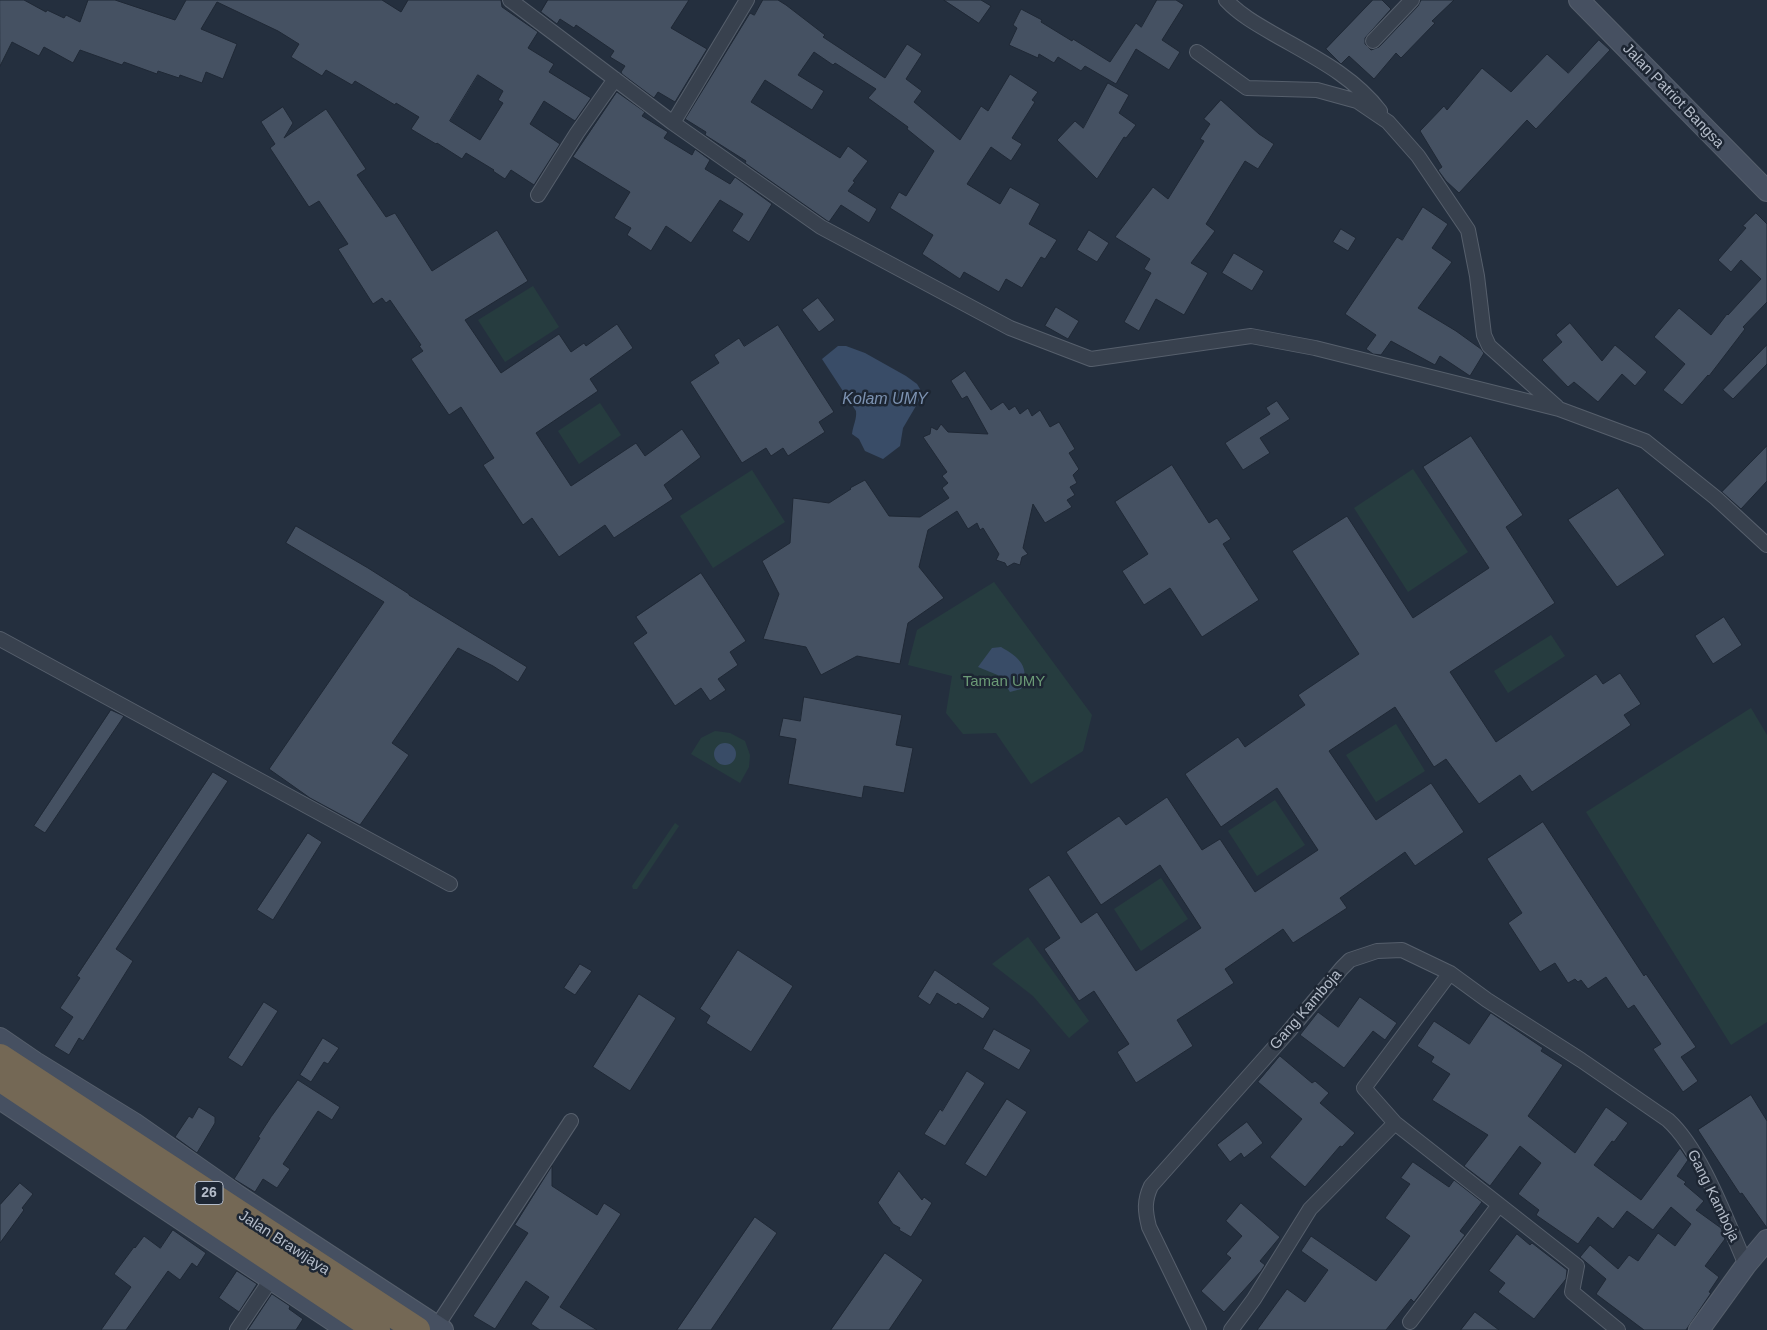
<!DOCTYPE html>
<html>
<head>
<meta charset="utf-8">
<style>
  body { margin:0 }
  canvas { display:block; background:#242f3e }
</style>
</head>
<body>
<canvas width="1767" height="1330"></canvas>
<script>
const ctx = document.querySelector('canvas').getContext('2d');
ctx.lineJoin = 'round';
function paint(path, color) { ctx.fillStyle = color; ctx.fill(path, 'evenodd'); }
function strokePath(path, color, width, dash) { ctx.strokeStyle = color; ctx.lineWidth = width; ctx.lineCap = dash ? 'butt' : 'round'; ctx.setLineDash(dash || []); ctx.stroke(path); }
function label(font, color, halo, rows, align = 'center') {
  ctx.font = font + ' Helvetica,sans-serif'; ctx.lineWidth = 5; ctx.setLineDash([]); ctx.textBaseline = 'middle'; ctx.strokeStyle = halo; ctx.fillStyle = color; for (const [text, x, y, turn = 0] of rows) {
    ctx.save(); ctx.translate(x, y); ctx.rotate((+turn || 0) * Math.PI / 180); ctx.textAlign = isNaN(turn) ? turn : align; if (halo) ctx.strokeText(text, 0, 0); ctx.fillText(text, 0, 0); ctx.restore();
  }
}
paint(new Path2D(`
  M533 286 559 327 505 362 478 320Z
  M600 403 621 435 579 464 558 431Z
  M1413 469 1468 552 1408 592 1354 508Z
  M752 470 785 522 713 568 680 516Z
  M994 582 1092 715 1083 751 1031 784 996 733 963 734 946 713 952 676 908 665 917 630Z
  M1551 635 1565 656 1508 693 1494 671Z
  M1751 708 1767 735V1022L1731 1045 1586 812Z
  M1396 724 1425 771 1376 802 1346 755Z
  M715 731 730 733 745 741 750 755 749 767 740 783 691 754 701 738Z
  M1275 800 1305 845 1257 876 1228 831Z
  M675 823 679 826 637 889H633L632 886Z
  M1161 878 1188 919 1141 951 1114 909Z
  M1028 937 1089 1021 1069 1038 1033 996 992 964Z`), '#263c3f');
paint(new Path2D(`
  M838 346H846L865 353 906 376 917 384 923 394 903 428 900 446 883 459 865 451 859 439 852 434C853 425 857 419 856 411L822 359Z
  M1001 647C1019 657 1031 667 1021 689L1010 692 1000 676 978 667 992 648Z
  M714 754a11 11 0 1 1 22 0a11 11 0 1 1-22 0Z`), '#394c67');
const building = new Path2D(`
  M0 0H24L46 12 47 10 64 18 66 15 80 22 88 0H115L175 20 186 0H382L401 12 408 0H501L502 7 538 32 528 48 554 64 549 72 591 98 575 121 544 101 530 124 560 144 534 185 511 170 505 179 493 171 494 170 466 153 462 159 437 143 436 144 411 129 419 117 396 103 395 105 355 81 352 85 326 70 322 76 291 57 299 44 278 31 217 2 201 29 237 44 223 79 206 72 202 83 180 75 179 78 158 71 157 74 124 62 122 65 80 50 73 63 44 47 39 56 12 42 0 66ZM478 75 503 91 498 100 503 103 480 140 450 121Z
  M548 0H689L671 28 707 49 675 102 658 92 654 98 622 74 621 72 625 66 610 57 614 51 576 25 574 28 560 19 557 24 541 12Z
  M763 0H778L786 5 825 35 823 37 885 78 907 44 922 54 906 79 922 91 914 102 960 140 981 106 988 111 1010 74 1038 92 1032 100 1035 102 1012 138 1022 144 1011 161 991 147 967 184 1000 204 1010 187 1040 204 1029 224 1057 240 1045 259 1041 257 1022 288 1006 279 999 292 964 272 960 279 922 254 933 235 890 208 899 192 906 196 934 151 907 129 908 127 868 98 876 89 835 63 833 65 814 52 798 75 824 91 812 110 765 80 751 102 840 158 848 146 868 161 853 181 855 182 848 191 877 209 869 223 841 205 829 222 826 220 745 163 746 161 705 135 706 132 685 119 750 13 754 15Z
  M944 0H981L991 6 979 23Z
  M1157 0H1176L1184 5 1162 40 1180 52 1169 70 1136 49 1116 84 1085 66 1081 71 1058 57 1054 63 1039 54 1038 58 1009 45 1017 28 1013 25 1021 9 1042 20 1041 22 1072 41 1073 39 1110 62 1136 23 1141 27Z
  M1373 0H1382L1391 9 1365 38V44L1371 50 1379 47 1418 6 1421 0H1454L1432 21 1435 23 1401 58 1396 53 1374 79 1349 56 1341 64 1326 49Z
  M1599 40 1610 50 1536 129 1527 120 1459 193 1446 181 1438 170 1442 167 1420 131 1444 106 1447 110 1482 68 1511 92 1547 54 1568 73Z
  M1108 83 1129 95 1119 113 1136 125 1126 138 1124 137 1097 179 1057 140 1075 121 1083 128Z
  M617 92 645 112 642 116 668 132 664 138 692 155 695 149 710 160 705 169 730 184 735 177 772 204 749 242 732 231 743 214 720 200 691 243 666 226 651 251 627 235 631 228 614 218 630 192 573 157Z
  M1221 100 1259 134 1274 144 1258 169 1245 161 1206 224 1215 231 1191 263 1208 273 1184 315 1156 299 1139 331 1124 322 1151 273 1144 269 1150 259 1115 237 1153 187 1168 199 1204 141 1200 139 1210 124 1204 119Z
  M283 107 293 123 284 138 326 109 366 169 357 175 386 217 395 213 432 271 497 230 528 281 465 320 501 373 559 334 571 352 584 343 586 346 617 324 633 348 590 379 598 391 536 433 571 486 636 443 645 456 682 429 701 457 664 485 673 499 614 538 605 525 559 557 532 518 523 525 483 465 494 458 461 407 449 415 411 359 423 351 419 346 421 345 390 300 386 303 382 298 373 304 338 249 348 244 319 201 309 207 270 148 275 144 261 122Z
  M1423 207 1448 224 1432 248 1452 262 1418 308 1456 331 1481 349 1484 353 1470 376 1440 356 1435 365 1391 341 1381 355 1373 354 1366 349 1376 335 1345 314 1397 237 1402 240Z
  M1756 213 1767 224V302L1743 327 1745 329 1709 376 1708 375 1682 405 1663 390 1685 364 1654 337 1679 308 1711 335 1727 314 1728 315 1761 279 1741 260 1731 272 1718 260 1746 228 1743 226Z
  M1341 229 1356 238 1348 251 1333 242Z
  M1089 230 1109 243 1097 262 1077 250Z
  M1234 253 1264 271 1252 291 1222 273Z
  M818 298 835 320 819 332 802 310Z
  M1056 307 1079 321 1068 339 1045 326Z
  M1570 323 1602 361 1615 345 1647 372 1635 386 1622 374 1598 402 1574 382 1568 387 1542 360 1562 342 1556 335Z
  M778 325 834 412 819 422 825 432 788 456 783 448 771 456 766 448 742 463 690 382 719 363 714 355 739 338 744 346Z
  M1767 345V364L1733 399 1723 390Z
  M965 371 991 410 1003 402 1009 410 1015 406 1020 414 1028 408 1032 416 1040 410 1050 427 1059 422 1075 449 1069 453 1079 469 1073 475 1077 483 1070 487 1075 495 1067 500 1072 507 1045 523 1033 504 1023 548 1028 554 1022 557 1020 565 1014 563 1007 567 1005 563 996 560 999 554 983 528 980 530 977 523 968 529 957 511 928 530 919 567 944 598 908 623 900 664 857 656 821 675 806 647 763 639 779 594 762 561 790 543 793 498 829 503 851 489 850 488 865 480 889 516 920 517 949 498 942 488 948 483 942 476 947 472 923 437 930 434 931 427 937 430 941 424 948 432 988 434 967 396 962 399 951 381Z
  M1277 401 1290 419 1260 438 1270 453 1243 470 1225 443 1270 414 1266 408Z
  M1471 436 1523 515 1506 527 1555 603 1450 672 1496 742 1596 674 1603 684 1620 673 1641 704 1624 715 1631 725 1532 792 1520 775 1479 804 1446 759 1434 767 1395 707 1329 751 1376 820 1431 783 1464 832 1415 866 1405 852 1340 898 1347 908 1293 943 1283 929 1225 969 1234 983 1177 1020 1193 1046 1136 1083 1117 1052 1129 1044 1094 991 1079 1001 1044 949 1060 938 1028 889 1049 875 1081 923 1097 912 1136 971 1201 928 1160 865 1101 905 1066 852 1119 816 1126 825 1167 797 1202 850 1220 839 1255 892 1318 850 1277 788 1221 827 1185 774 1238 737 1245 747 1305 705 1298 695 1359 654 1292 551 1347 516 1413 618 1489 568 1423 467Z
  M1767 446V481L1741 509 1722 492Z
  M1172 465 1209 523 1217 518 1231 539 1223 544 1259 600 1202 637 1170 588 1144 605 1122 571 1148 554 1115 502Z
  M1618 488 1665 555 1617 587 1568 520Z
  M296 526 368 568 409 594V595L527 667 518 682 493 666 458 648 392 743 409 755 360 825 310 798 269 769 384 602 286 543Z
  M701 573 746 641 730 652 738 665 718 679 726 690 710 701 701 688 675 706 633 643 647 633 636 617Z
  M1724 617 1742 645 1713 664 1695 636Z
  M804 697 902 715 896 745 913 748 904 793 864 786 862 798 788 784 796 739 779 736 783 718 800 721Z
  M111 710 124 716 45 833 34 826Z
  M213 772 228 781 116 949 133 961 83 1041 79 1038 69 1055 54 1046 73 1017 60 1008 80 978 77 976Z
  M1543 822 1644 976 1646 974 1696 1047 1681 1057 1698 1081 1683 1092 1653 1049 1661 1044 1634 1005 1628 1009 1606 977 1588 989 1581 980 1578 982 1575 979 1568 983 1555 963 1540 972 1508 923 1522 913 1487 859Z
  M308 833 322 842 273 920 257 910Z
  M738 950 793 986 751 1052 706 1023 710 1016 700 1009Z
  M580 964 592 971 575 995 564 988Z
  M935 970 990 1008 983 1019 958 1003 956 1005 937 993 930 1005 918 997Z
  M639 994 676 1018 630 1091 593 1067Z
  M1360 997 1397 1023 1385 1040 1373 1031 1344 1068 1300 1035 1318 1012 1338 1027Z
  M264 1002 278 1011 242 1067 228 1058Z
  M1491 1013 1543 1048 1541 1051 1563 1065 1528 1116 1575 1153 1606 1107 1628 1123 1614 1142 1612 1141 1594 1165 1641 1200 1680 1148 1688 1160 1677 1176 1686 1182 1684 1184 1704 1201 1696 1210 1721 1228 1725 1239 1705 1266 1719 1277 1709 1292 1711 1293 1686 1330H1644L1596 1294 1606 1279 1580 1257 1590 1245 1618 1269 1629 1255 1638 1261 1658 1233 1675 1246 1691 1224 1671 1207 1653 1230 1627 1211 1613 1229 1598 1217 1578 1244 1536 1215 1539 1210 1518 1194 1541 1163 1520 1146 1490 1186 1464 1166 1488 1135 1432 1100 1450 1074 1431 1062 1434 1057 1417 1046 1434 1021 1469 1044Z
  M994 1029 1031 1050 1019 1070 983 1049Z
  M323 1038 339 1048 328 1064 324 1062 311 1082 300 1075Z
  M1280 1056 1312 1083 1315 1081 1329 1093 1320 1103 1355 1133 1342 1147 1340 1146 1305 1187 1270 1157 1302 1119 1258 1082Z
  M967 1071 985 1083 945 1146 924 1134 940 1109 942 1111Z
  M298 1080 340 1107 332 1120 318 1111 283 1164 290 1169 277 1188 263 1179 255 1192 234 1179 260 1138 258 1137 271 1117Z
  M1751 1095 1767 1121V1228L1742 1193 1740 1194 1698 1130Z
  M1007 1099 1027 1112 986 1177 965 1164Z
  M199 1107 215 1117V1123L197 1153 175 1137 189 1116 192 1118Z
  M1247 1122 1263 1143 1244 1158 1241 1153 1230 1162 1217 1145Z
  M1413 1162 1449 1187 1454 1180 1482 1202 1460 1231 1465 1235 1414 1302 1411 1299 1386 1330H1257L1287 1289 1305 1302 1328 1270 1301 1251 1311 1236 1376 1281 1410 1236 1385 1218 1410 1184 1401 1178Z
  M552 1166V1186L597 1215 604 1203 621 1214 560 1307 597 1330H540L531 1324 549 1297 526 1281 495 1329 473 1316 528 1233 515 1225Z
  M899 1171 922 1200 924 1197 932 1203 911 1237 899 1230 900 1228 893 1224 878 1203Z
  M20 1183 33 1194 22 1208 24 1210 0 1243V1205Z
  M1241 1203 1280 1237 1260 1261 1265 1265 1261 1271 1224 1312 1201 1291 1231 1258 1226 1254 1242 1236 1226 1221Z
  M755 1217 777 1233 711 1330H677Z
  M173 1230 206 1253 197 1267 192 1263 180 1280 168 1271 126 1330H101L131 1287 114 1274 134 1247 135 1248 144 1236 160 1248Z
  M1517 1234 1530 1245 1532 1243 1567 1270 1566 1279 1534 1319 1498 1292 1505 1283 1489 1271Z
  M885 1253 923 1280 889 1330H831Z
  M237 1271 257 1284 239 1312 219 1298Z
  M272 1294 290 1306 289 1309 303 1319 296 1330H248Z
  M1475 1312 1499 1330H1461Z`);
paint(building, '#455162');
strokePath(building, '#1f2835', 1);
const street = new Path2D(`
  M510 0 673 123 821 227 1010 328 1091 359 1251 336 1315 348 1559 409 1645 441 1716 498 1767 545
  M1226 0C1241 16 1260 26 1279 37 1316 58 1354 77 1380 111
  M1373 41 1412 0
  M1197 52 1247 88 1317 90 1357 101 1388 122 1418 156 1468 230 1477 276 1484 335 1489 346 1557 407
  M673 123 747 0
  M538 195 577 133 615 79
  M0 639 450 884
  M1450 973 1364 1088 1395 1123 1577 1266 1572 1292 1618 1330
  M1410 1322 1499 1205
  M437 1326 571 1121
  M237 1330 272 1278
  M1199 1330 1149 1227C1145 1211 1144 1201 1151 1186L1288 1032 1342 968 1350 960 1377 951 1402 950 1450 973 1487 1000 1581 1060 1668 1120C1702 1151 1727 1222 1746 1265
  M1231 1330 1254 1299 1310 1209 1395 1123`);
const secondary = new Path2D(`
  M1579 0 1767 191
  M0 1038 35 1062 134 1123 237 1195 443 1330
  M0 1099 347 1330
  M1699 1330 1746 1265 1767 1240`);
const highway = new Path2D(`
  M0 1057 417 1330
  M0 1078 377 1330`);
strokePath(street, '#565f6c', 16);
strokePath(secondary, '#565f6c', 22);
strokePath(highway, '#434c59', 29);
strokePath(street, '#38414e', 14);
strokePath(secondary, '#465061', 20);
strokePath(highway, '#746855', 26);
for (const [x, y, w] of [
  [209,1193,28]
]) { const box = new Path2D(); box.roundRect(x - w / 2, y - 11.5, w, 23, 4); ctx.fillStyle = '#1d2633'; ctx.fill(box); strokePath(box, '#b4bcc9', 1); }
label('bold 14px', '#b4bcc9', null, [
  ["26",209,1193]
]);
label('15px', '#b4bcc9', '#1d2633', [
  ["Jalan Patriot Bangsa",1673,96,46],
  ["Gang Kamboja",1306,1010,-49],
  ["Gang Kamboja",1713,1196,64],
  ["Jalan Brawijaya",284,1243,33]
]);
label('15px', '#6b9a76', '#1d2633', [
  ["Taman UMY",1004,682]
]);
label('italic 16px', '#7c92b1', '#1d2633', [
  ["Kolam UMY",885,400]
]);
</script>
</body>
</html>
